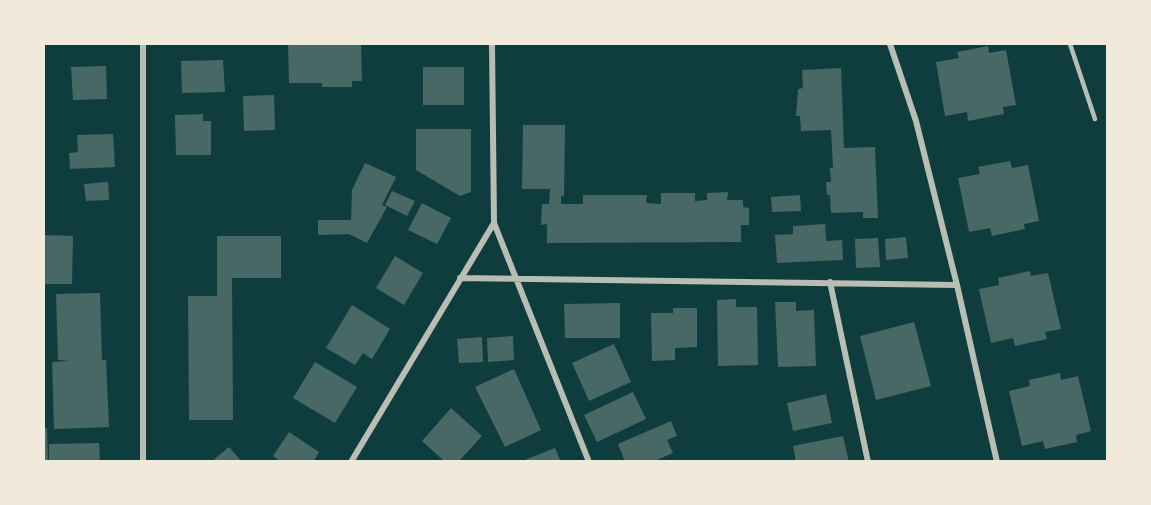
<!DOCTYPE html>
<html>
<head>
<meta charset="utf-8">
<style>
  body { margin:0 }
  #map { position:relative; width:1151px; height:505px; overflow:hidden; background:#0f3d3e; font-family:"PT Sans Narrow",sans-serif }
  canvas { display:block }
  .frame { position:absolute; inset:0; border:45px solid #f1e9da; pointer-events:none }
</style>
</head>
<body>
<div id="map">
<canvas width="1151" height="505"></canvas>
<div class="frame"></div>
</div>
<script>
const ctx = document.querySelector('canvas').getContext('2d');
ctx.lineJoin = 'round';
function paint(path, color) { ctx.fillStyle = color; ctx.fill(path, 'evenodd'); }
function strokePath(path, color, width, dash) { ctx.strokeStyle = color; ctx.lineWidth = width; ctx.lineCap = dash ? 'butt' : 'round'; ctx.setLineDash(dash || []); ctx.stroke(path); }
paint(new Path2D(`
  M288 44H361L362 81H352V87H322V83H289Z
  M988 46 989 53 1006 50 1016 105 1003 107 1004 114 968 121 967 112 945 116 936 62 959 58 957 52Z
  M223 60 225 92 182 93 181 61Z
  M106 66 107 99 73 100 71 67Z
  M423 67H464V105H423Z
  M841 68 844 148 875 147 878 218H863V212L831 213 830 195H827L826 182H831L830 168H833L831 130 801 131 800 116H796L798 89 803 88 802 70Z
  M274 95 275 130 244 131 243 96Z
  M203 114V121H211V155H176L175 115Z
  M523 125H565L564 196H561V204H583V195H647L646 203 661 204V193H695V201L707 200V193L728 192 727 200H743V207L749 208V225H741V242L547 243V224L541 225 542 204H549L550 189H522Z
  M416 129H471V192L460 196 416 170Z
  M113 134 115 167 70 169 69 153 78 152 77 135Z
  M1010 161 1012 168 1028 165 1039 221 1024 224 1025 229 992 236 990 228 969 232 958 178 980 174 978 167Z
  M365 163 396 177 382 205 387 207 367 243 349 234 318 235V220H351L352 190Z
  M108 182 109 200 86 201 84 184Z
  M392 191 415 201 407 216 385 205Z
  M800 195 801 211 772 212 771 197Z
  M422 203 451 218 437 244 408 230Z
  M825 224 826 241 842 240 843 260 777 263 775 235 793 234V226Z
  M44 235 73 236 72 284H44Z
  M217 236H281V278H232L233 420H189L188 296H217Z
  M906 237 908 258 886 260 885 239Z
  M878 238 880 267 856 268 855 239Z
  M395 256 423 273 404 305 376 288Z
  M1030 271 1031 276 1048 273 1061 329 1045 332 1047 339 1015 346 1013 338 991 343 979 289 999 285 998 278Z
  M100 293 102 360H106L109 427 54 429 52 362 70 361 58 360 56 294Z
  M736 299V307H757L758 365 718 366 717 300Z
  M775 302H796V311L814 310 816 366 778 367Z
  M620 303V338H565L564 304Z
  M352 305 390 329 372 359 363 353 355 365 326 348Z
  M673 308H697V347L675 348V360L652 361 651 313H673Z
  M914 322 931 386 876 400 860 336Z
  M513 336 514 360 488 362 487 338Z
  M482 337 483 362 459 363 457 339Z
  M614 344 631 382 589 401 572 363Z
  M315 362 357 387 335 423 293 398Z
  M514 369 541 430 505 447 475 387Z
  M1060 373 1061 380 1078 376 1091 431 1076 435 1077 442 1045 449 1043 441 1022 446 1009 391 1030 386 1029 380Z
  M633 392 646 419 597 442 584 415Z
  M826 394 832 423 793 431 787 403Z
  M451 408 482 436 458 462H445L422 441Z
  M671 421 677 436 667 440 673 453 652 462H625L618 444Z
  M44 428H47L48 462H44Z
  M289 432 319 452 313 462H281L273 456Z
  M843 436 849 462H796L793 446Z
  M99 443 100 462H49V444Z
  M229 447 242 462H211Z
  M555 448 561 462H522V461Z`), '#486865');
strokePath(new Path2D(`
  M1070 44 1095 119`), '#b8beb3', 4.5);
strokePath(new Path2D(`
  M143 44V462
  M492 44 494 223 589 462
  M890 44 916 121 957 285 997 462
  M460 278 957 285
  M830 282 868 462
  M351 462 494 223`), '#b8beb3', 6);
</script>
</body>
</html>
